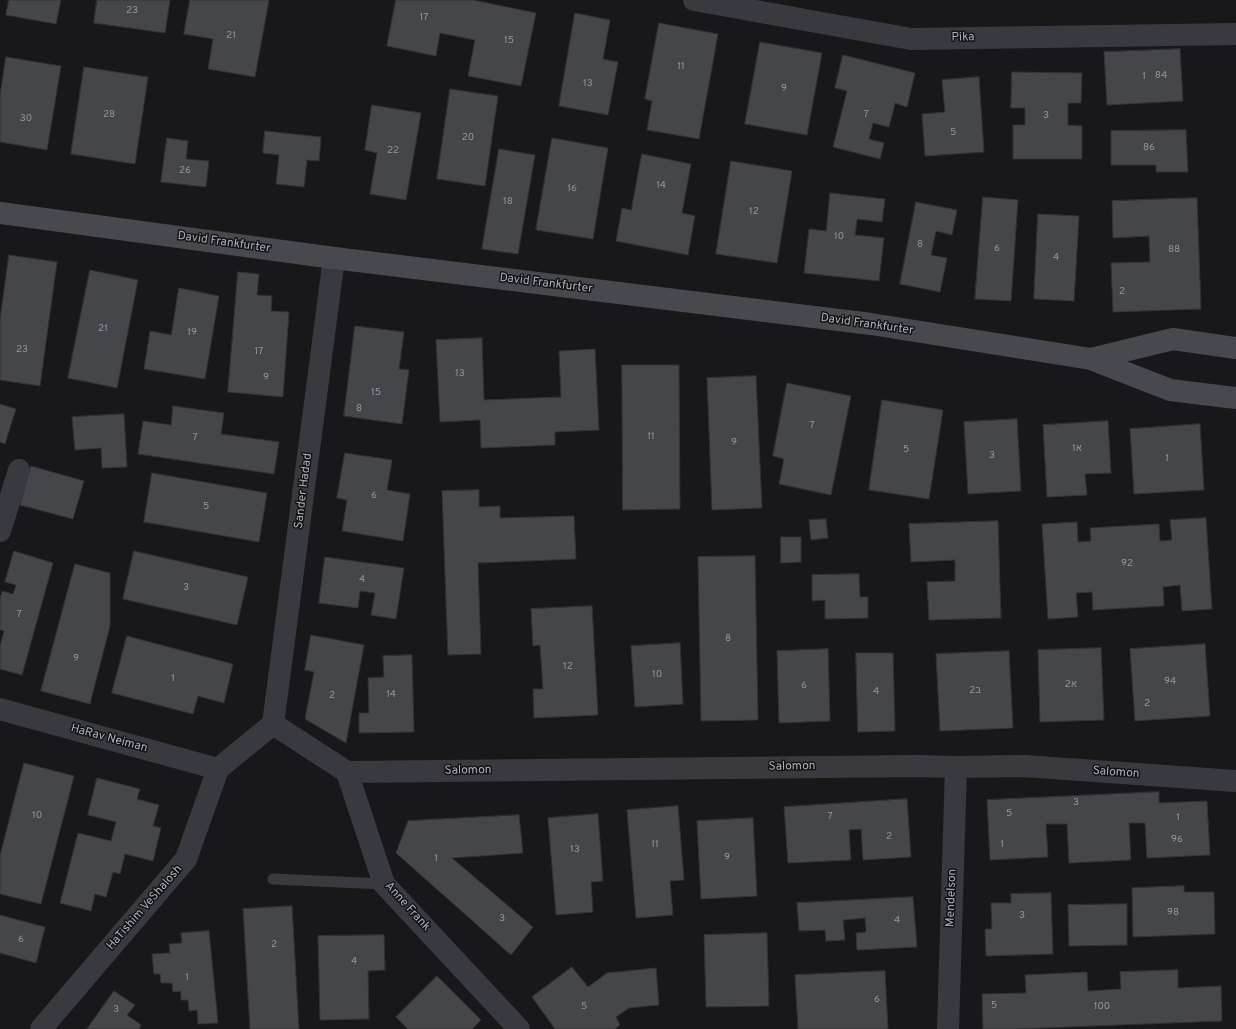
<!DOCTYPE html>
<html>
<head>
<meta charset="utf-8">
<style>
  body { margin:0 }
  canvas { display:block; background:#18181a }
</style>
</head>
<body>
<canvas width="1236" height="1029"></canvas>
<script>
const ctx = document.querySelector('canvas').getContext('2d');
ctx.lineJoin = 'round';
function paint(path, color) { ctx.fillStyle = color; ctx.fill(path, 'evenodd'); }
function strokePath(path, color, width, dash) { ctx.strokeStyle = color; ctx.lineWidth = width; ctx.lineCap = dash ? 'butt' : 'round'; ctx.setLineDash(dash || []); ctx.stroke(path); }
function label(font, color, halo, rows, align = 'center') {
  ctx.font = font + ' Overpass,Heebo,sans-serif'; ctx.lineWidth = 3; ctx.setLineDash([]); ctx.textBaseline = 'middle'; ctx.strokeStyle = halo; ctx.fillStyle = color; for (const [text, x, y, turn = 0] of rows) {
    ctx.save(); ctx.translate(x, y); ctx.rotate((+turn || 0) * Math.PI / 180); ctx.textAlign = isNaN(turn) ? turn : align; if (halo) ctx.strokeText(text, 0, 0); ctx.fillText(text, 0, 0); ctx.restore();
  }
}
const building = new Path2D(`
  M9 0H61L56 24 6 15Z
  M97 0H170L165 33 94 23Z
  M190 0H269L255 77 208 69 213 39 184 34Z
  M396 0H473L536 13 521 86 468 76 475 40 440 33 436 56 387 46Z
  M575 13 610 20 603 59 618 62 608 115 559 106Z
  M659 23 718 34 699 139 647 130 652 101 645 99Z
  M760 42 822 53 807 135 745 124Z
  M1180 49 1183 101 1107 105 1104 52Z
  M843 55 915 73 907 107 895 103 889 127 873 123 869 139 884 143 880 159 833 147 847 91 835 88Z
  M6 57 61 66 47 150 0 142V96Z
  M84 67 148 77 135 164 71 154Z
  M1012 72 1082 73 1081 103H1068V125L1082 126V159H1013V125H1025V108H1011Z
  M979 77 984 152 925 156 922 114 945 112 942 80Z
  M450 89 498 96 485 186 437 179Z
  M372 105 421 113 406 200 370 194 377 153 365 150Z
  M1186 130 1188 172H1156V165H1111V131Z
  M265 131 321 137 319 161 307 160 304 187 276 184 279 155 263 153Z
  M167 138 188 141 186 159 209 161 206 187 161 182Z
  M552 138 608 148 593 239 536 230Z
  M499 149 535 155 518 254 482 249Z
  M642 154 691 164 682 213 695 216 688 255 616 241 622 208 631 210Z
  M731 161 792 171 777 263 716 254Z
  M830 193 885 199 882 222 857 219 855 235 884 238 879 281 804 273 809 229 826 231Z
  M983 197 1018 200 1011 301 975 299Z
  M1197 198 1201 309 1113 312 1111 263 1150 262 1149 236 1113 238 1112 201Z
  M916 202 957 210 952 235 936 231 931 255 947 258 940 292 900 284Z
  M1038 214 1079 216 1074 301 1034 299Z
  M9 255 57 262 40 386 0 380V320Z
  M90 270 138 280 117 388 68 378Z
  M238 272 259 274 257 295 272 296 271 311 289 312 283 397 228 392Z
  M179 288 219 296 205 379 144 369 150 331 171 335Z
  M355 326 404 332 399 369 409 370 402 424 344 416Z
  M482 338 484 400 561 397 559 351 595 349 599 430 555 432V445L481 448 480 420 440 422 436 340Z
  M622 365H679L680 509 623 510Z
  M756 376 762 508 712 510 707 378Z
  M787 383 851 396 831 495 779 484 784 459 773 456Z
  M882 400 943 410 929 499 869 490Z
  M0 404 16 409 5 444 0 442Z
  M173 406 224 413 221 434 279 442 274 474 138 454 143 421 171 425Z
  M124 414 127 467 102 468 101 448 75 450 72 417Z
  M1017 419 1021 491 968 494 964 422Z
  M1108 421 1111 473 1085 474 1087 495 1047 497 1043 425Z
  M1200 424 1204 490 1134 494 1130 429Z
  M345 453 392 460 387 490 410 494 403 541 342 531 347 500 337 498Z
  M31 466 84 481 73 519 20 505Z
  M152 473 267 493 259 542 144 522Z
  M479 490V507L500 506V518L574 516 576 559 478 563 481 654 448 655 442 491Z
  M1206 518 1212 609 1182 611 1180 585 1163 587 1164 606 1093 610 1092 592 1076 593 1078 617 1048 619 1042 524 1077 522 1078 542 1091 541 1090 528 1159 524 1160 541 1172 540 1170 520Z
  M826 519 828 538 811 540 809 520Z
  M998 521 1001 618 929 620 927 582 955 581V560L911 562 909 524Z
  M781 537H801V562L781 563Z
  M14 551 53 563 22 675 0 669V646L4 631 0 630V599L2 591 13 594 16 585 5 582Z
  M134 551 248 577 237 625 123 599Z
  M755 556 758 720 701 721 698 557Z
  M325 557 404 568 396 619 371 615 375 593 360 591 358 608 319 603Z
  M75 564 110 573V626L90 704 41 691Z
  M859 574 860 597H868V618L825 619V600L812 601V575Z
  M592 606 598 715 534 718 533 689H543L540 645 533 646 531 609Z
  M311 635 364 645 346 743 305 719 314 672 305 670Z
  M127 636 233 664 224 703 198 696 193 714 112 693Z
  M680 643 683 704 635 707 631 646Z
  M1205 644 1210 716 1135 721 1130 649Z
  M1101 648 1104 720 1040 722 1038 650Z
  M828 649 830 721 779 723 777 651Z
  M1009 651 1013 728 940 731 936 654Z
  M856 653H893L895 731 858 732Z
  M412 655 414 732 359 733V713H369L368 678 384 677 383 656Z
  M24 763 74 776 41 904 0 894V856Z
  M97 778 140 789 137 799 159 805 153 826 161 828 153 861 125 854 120 874 113 872 106 897 95 894 91 911 60 903 78 833 111 841 116 822 88 815Z
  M1159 792V803L1207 801 1210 855 1147 858 1145 823H1129L1131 860 1069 863 1067 824H1046L1048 857 990 860 987 800Z
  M907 799 911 857 863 860 861 829 849 830 851 860 788 863 784 807Z
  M678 806 684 880 670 881 673 915 636 918 627 810Z
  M598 814 603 881 591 882 593 912 556 915 548 818Z
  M519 815 523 853 452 858 533 927 511 955 396 853 408 821Z
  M753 818 757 896 701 899 697 821Z
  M1184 886V892H1214L1215 934 1133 937 1132 888Z
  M1051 893 1053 954 986 956 985 929H992L991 903H1011V894Z
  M913 897 917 947 857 950 856 933 866 932 865 918 843 920 845 940 826 941 825 930 799 931 797 903Z
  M1127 904V945L1069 946 1068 905Z
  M292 906 299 1029H250L243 909Z
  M0 915 45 927 36 963 0 953Z
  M209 931 218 1023 198 1024 197 1010 189 1011 188 1000H181V991L173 992 172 983H161L160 974H154L152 954 170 953 169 944 182 943 181 933Z
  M767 933 769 1006 706 1007 704 935Z
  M384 935 385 970 368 971 369 1019 320 1020 318 936Z
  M572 967 588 987 607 973 656 968 659 1005 629 1008 616 1017 620 1025 615 1029H555L532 997Z
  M1178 970V988L1221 986 1222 1021 1016 1029H983L982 994 1026 993 1025 975 1087 972 1088 991 1121 989 1120 972Z
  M885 971 888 1029H798L795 975Z
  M437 976 481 1020 472 1029H408L396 1017Z
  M114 991 135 1005 127 1015 141 1025 139 1029H87Z`);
paint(building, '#45464a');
strokePath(building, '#323236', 1);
strokePath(new Path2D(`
  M273 879 384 884`), '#393a3f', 11);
strokePath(new Path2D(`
  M694 0 911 39 1236 34
  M0 531 19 470
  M0 709 218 769
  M273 724 334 258
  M273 724 347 772 384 884 519 1029
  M347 772 919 766 956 767 1024 766 1236 781
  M41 1029 186 859 218 769 273 724
  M948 1029 956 767`), '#393a3f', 22);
strokePath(new Path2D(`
  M0 213 334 258 871 324 1091 359 1173 339 1236 348
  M1091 359 1170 390 1236 398`), '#47494e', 22);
label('10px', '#92969d', null, [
  ["23",132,11],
  ["17",424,18],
  ["21",231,36],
  ["15",509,41],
  ["11",681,67],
  ["84",1161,76],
  ["1",1144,77],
  ["13",588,84],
  ["9",784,89],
  ["28",109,115],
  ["7",866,115],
  ["3",1046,116],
  ["30",26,119],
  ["5",953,133],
  ["20",468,138],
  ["86",1149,148],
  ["22",393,151],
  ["26",185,171],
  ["14",661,186],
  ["16",572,189],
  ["18",508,202],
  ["12",754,212],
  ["10",839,237],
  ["8",920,245],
  ["6",997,249],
  ["88",1174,250],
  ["4",1056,258],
  ["2",1122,292],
  ["21",103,329],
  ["19",192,333],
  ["23",22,350],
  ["17",259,352],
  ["13",460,374],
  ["9",266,378],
  ["15",376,393],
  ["8",359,409],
  ["7",812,426],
  ["11",651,437],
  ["7",195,438],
  ["9",734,443],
  ["1א",1077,449],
  ["5",906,450],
  ["3",992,456],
  ["1",1167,459],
  ["6",374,496],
  ["5",206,507],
  ["92",1127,564],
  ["4",362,580],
  ["3",186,588],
  ["7",19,615],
  ["8",728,639],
  ["9",76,659],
  ["12",568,667],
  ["10",657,675],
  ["1",173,679],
  ["94",1170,682],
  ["2א",1071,685],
  ["6",804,686],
  ["2ב",975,691],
  ["4",876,692],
  ["14",391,695],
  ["2",332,696],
  ["2",1147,704],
  ["3",1076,803],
  ["5",1009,814],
  ["10",37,816],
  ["7",830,817],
  ["1",1178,818],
  ["2",889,837],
  ["96",1177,840],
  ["11",655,845],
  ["1",1002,845],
  ["13",575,850],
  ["9",727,858],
  ["1",436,859],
  ["98",1173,913],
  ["3",1022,916],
  ["3",502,919],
  ["4",897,921],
  ["6",21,940],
  ["2",274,945],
  ["4",354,962],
  ["1",187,978],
  ["6",877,1000],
  ["5",994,1006],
  ["5",584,1007],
  ["100",1102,1007],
  ["3",116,1010]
]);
label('12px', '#abb0b9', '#131315', [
  ["Pika",963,38,-1],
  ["David Frankfurter",224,243,8],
  ["David Frankfurter",546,284,7],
  ["David Frankfurter",867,325,8],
  ["Sander Hadad",304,491,-83],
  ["HaRav Neiman",109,739,15],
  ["Salomon",792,767,-1],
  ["Salomon",468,771,-1],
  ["Salomon",1116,773,4],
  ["Mendelson",952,898,-88],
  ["Anne Frank",407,907,48],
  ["HaTishim VeShalosh",145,908,-49]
]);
</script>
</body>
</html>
